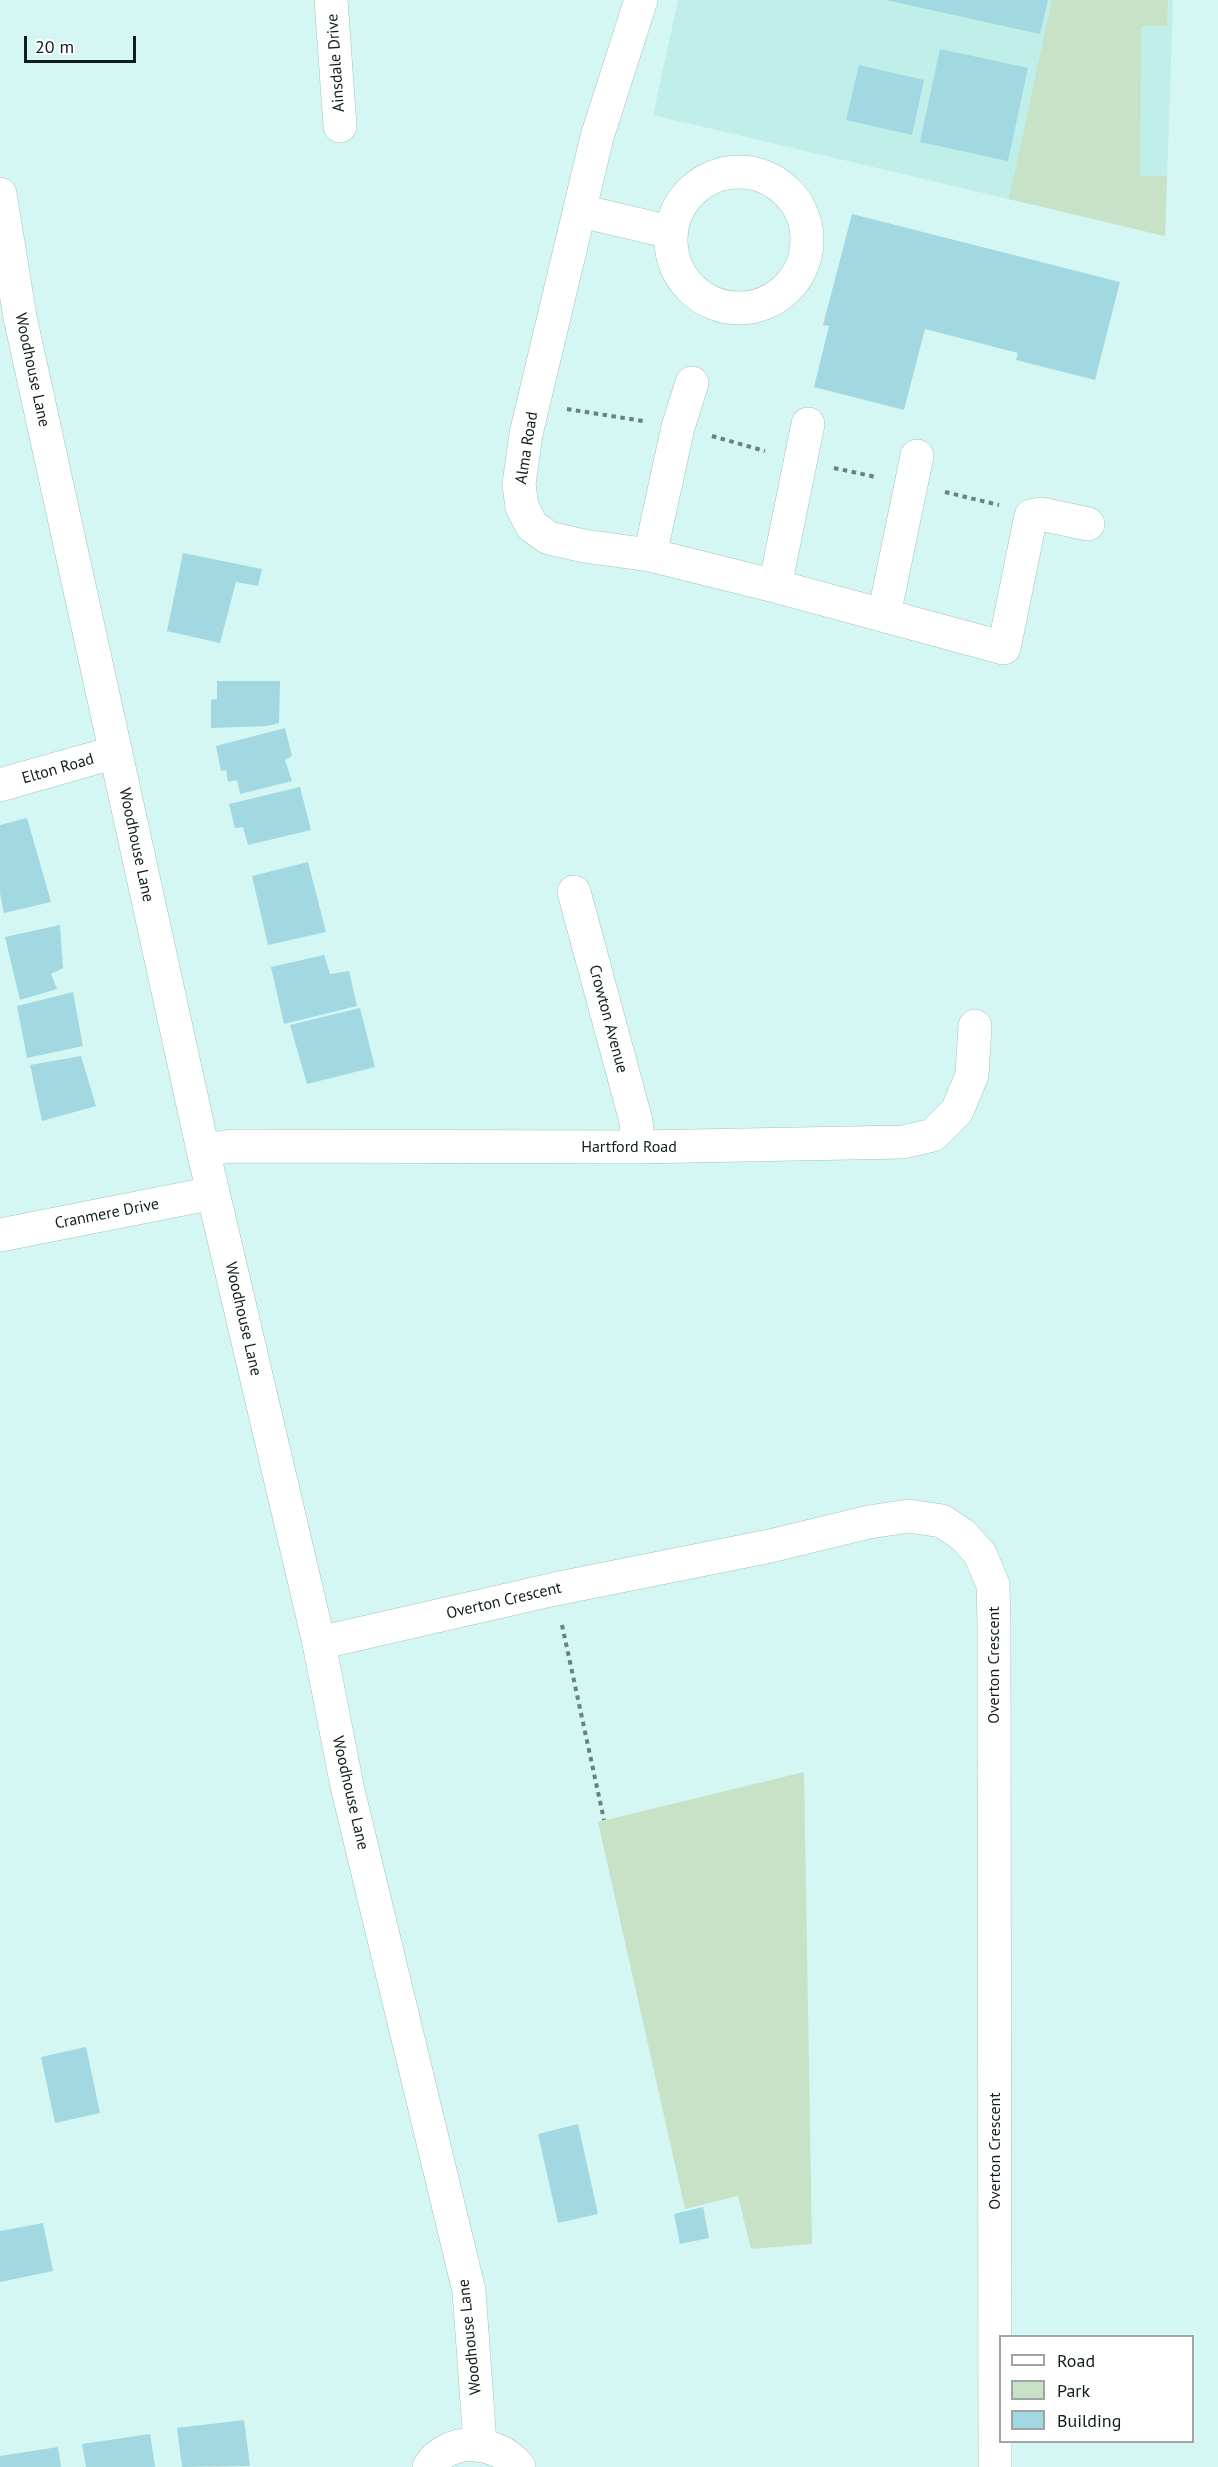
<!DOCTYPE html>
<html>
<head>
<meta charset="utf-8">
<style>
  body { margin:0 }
  #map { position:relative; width:1218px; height:2467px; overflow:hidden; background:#d4f7f3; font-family:"PT Sans",sans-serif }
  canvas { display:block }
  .legend { position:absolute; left:999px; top:2335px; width:195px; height:108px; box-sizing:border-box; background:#fff; border:2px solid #a0a5a5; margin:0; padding:8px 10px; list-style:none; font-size:18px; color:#111e1d }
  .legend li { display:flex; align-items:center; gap:12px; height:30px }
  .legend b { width:30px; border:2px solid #a0a5a5 }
  .scale { position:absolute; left:24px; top:36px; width:112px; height:27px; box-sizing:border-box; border:3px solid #111e1d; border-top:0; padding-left:8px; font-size:18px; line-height:21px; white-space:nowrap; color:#111e1d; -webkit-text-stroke:4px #fff; paint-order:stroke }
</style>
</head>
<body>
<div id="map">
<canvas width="1218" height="2467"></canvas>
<ul class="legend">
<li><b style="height:8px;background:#fff"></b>Road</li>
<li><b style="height:16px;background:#c8e2c8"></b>Park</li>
<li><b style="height:16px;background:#a2d8e2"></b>Building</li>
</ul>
<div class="scale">20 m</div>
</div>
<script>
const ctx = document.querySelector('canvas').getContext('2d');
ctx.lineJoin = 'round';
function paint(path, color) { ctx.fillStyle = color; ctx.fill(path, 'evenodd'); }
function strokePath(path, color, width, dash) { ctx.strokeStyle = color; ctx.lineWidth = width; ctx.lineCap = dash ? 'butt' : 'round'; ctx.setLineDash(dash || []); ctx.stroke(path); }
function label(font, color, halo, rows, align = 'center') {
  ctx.font = font + ' "PT Sans",sans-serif'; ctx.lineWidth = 6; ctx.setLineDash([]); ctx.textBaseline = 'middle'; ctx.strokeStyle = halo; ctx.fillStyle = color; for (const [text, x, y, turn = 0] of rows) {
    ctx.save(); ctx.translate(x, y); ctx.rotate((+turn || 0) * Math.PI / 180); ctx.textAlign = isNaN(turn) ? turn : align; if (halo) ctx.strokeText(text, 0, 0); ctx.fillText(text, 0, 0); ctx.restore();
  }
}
paint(new Path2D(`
  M678 0H1173L1165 236 653 115Z`), '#c0eee9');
paint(new Path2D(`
  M1052 0H1168L1167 26H1141L1140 176H1167L1165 236 1009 199Z
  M804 1772 812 2244 751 2249 738 2196 685 2209 598 1822Z`), '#c8e2c8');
paint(new Path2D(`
  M886 0H1048L1040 34Z
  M940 49 1028 68 1008 161 920 142Z
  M859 65 924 80 912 135 846 120Z
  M852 214 1120 282 1095 380 1016 360 1018 353 925 329 904 410 814 387 829 326 823 325Z
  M183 553 262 569 258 586 236 582 220 643 167 631Z
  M217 681H280L279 723 267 726 211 728V700L217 699Z
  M285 728 292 756 285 760 292 781 240 794 237 780 228 782 226 770 221 771 216 746Z
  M300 787 311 830 248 845 243 827 235 828 229 804Z
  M27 818 51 902 4 913 0 893V825Z
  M308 862 326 932 268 945 252 876Z
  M60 925 63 968 51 974 57 989 20 1000 5 937Z
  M324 955 330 974 349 971 357 1006 284 1024 271 967Z
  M73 992 83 1046 27 1058 17 1006Z
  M360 1008 375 1067 307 1084 290 1025Z
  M81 1056 96 1106 42 1121 30 1065Z
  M86 2047 100 2113 55 2123 41 2057Z
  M578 2124 598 2214 558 2223 538 2134Z
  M703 2207 709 2238 680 2244 674 2214Z
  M43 2223 53 2271 0 2282V2231Z
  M244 2420 250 2466 182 2467 177 2428Z
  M150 2434 155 2467H86L82 2444Z
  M58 2447 61 2467H0V2456Z`), '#a2d8e2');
const minor = new Path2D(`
  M331 0 340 126
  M641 0 597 137 526 434 519 484 522 507 532 526 549 538 584 546 650 555 775 586 1004 648 1031 516 1041 514 1088 524
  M671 240a68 68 0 1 1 136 0a68 68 0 1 1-136 0Z
  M0 194 20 317 203 1150 319 1643 347 1786 469 2291 480 2444
  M581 211 670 232
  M650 555 678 427 692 383
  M775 586 808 424
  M884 615 917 456
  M0 785 116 752
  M574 892 636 1121 638 1147
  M203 1150 232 1146 638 1147 903 1142 933 1135 957 1111 972 1075 975 1026
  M0 1235 213 1193
  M319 1643 555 1589 770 1546 869 1522 909 1516 942 1521 963 1535 980 1554 993 1585 994 1622 995 2467
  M429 2467C449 2435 498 2440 519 2467`);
strokePath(minor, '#a2c4c0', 34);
strokePath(new Path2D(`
  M567 409 643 421
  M712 436 765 451
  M834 468 876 477
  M945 492 999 505
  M562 1625 604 1820`), '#6a817f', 4, [4.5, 4.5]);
strokePath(minor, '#fff', 33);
label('16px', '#111e1d', '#fff', [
  ["Ainsdale Drive",336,63,-94],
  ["Woodhouse Lane",32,370,78],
  ["Alma Road",527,448,-81],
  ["Elton Road",58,769,-16],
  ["Woodhouse Lane",136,845,78],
  ["Crowton Avenue",608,1019,75],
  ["Hartford Road",629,1147],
  ["Cranmere Drive",107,1214,-11],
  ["Woodhouse Lane",243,1319,77],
  ["Overton Crescent",504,1601,-13],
  ["Overton Crescent",994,1665,-90],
  ["Woodhouse Lane",350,1793,77],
  ["Overton Crescent",995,2151,-90],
  ["Woodhouse Lane",470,2337,-96]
]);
</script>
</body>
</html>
